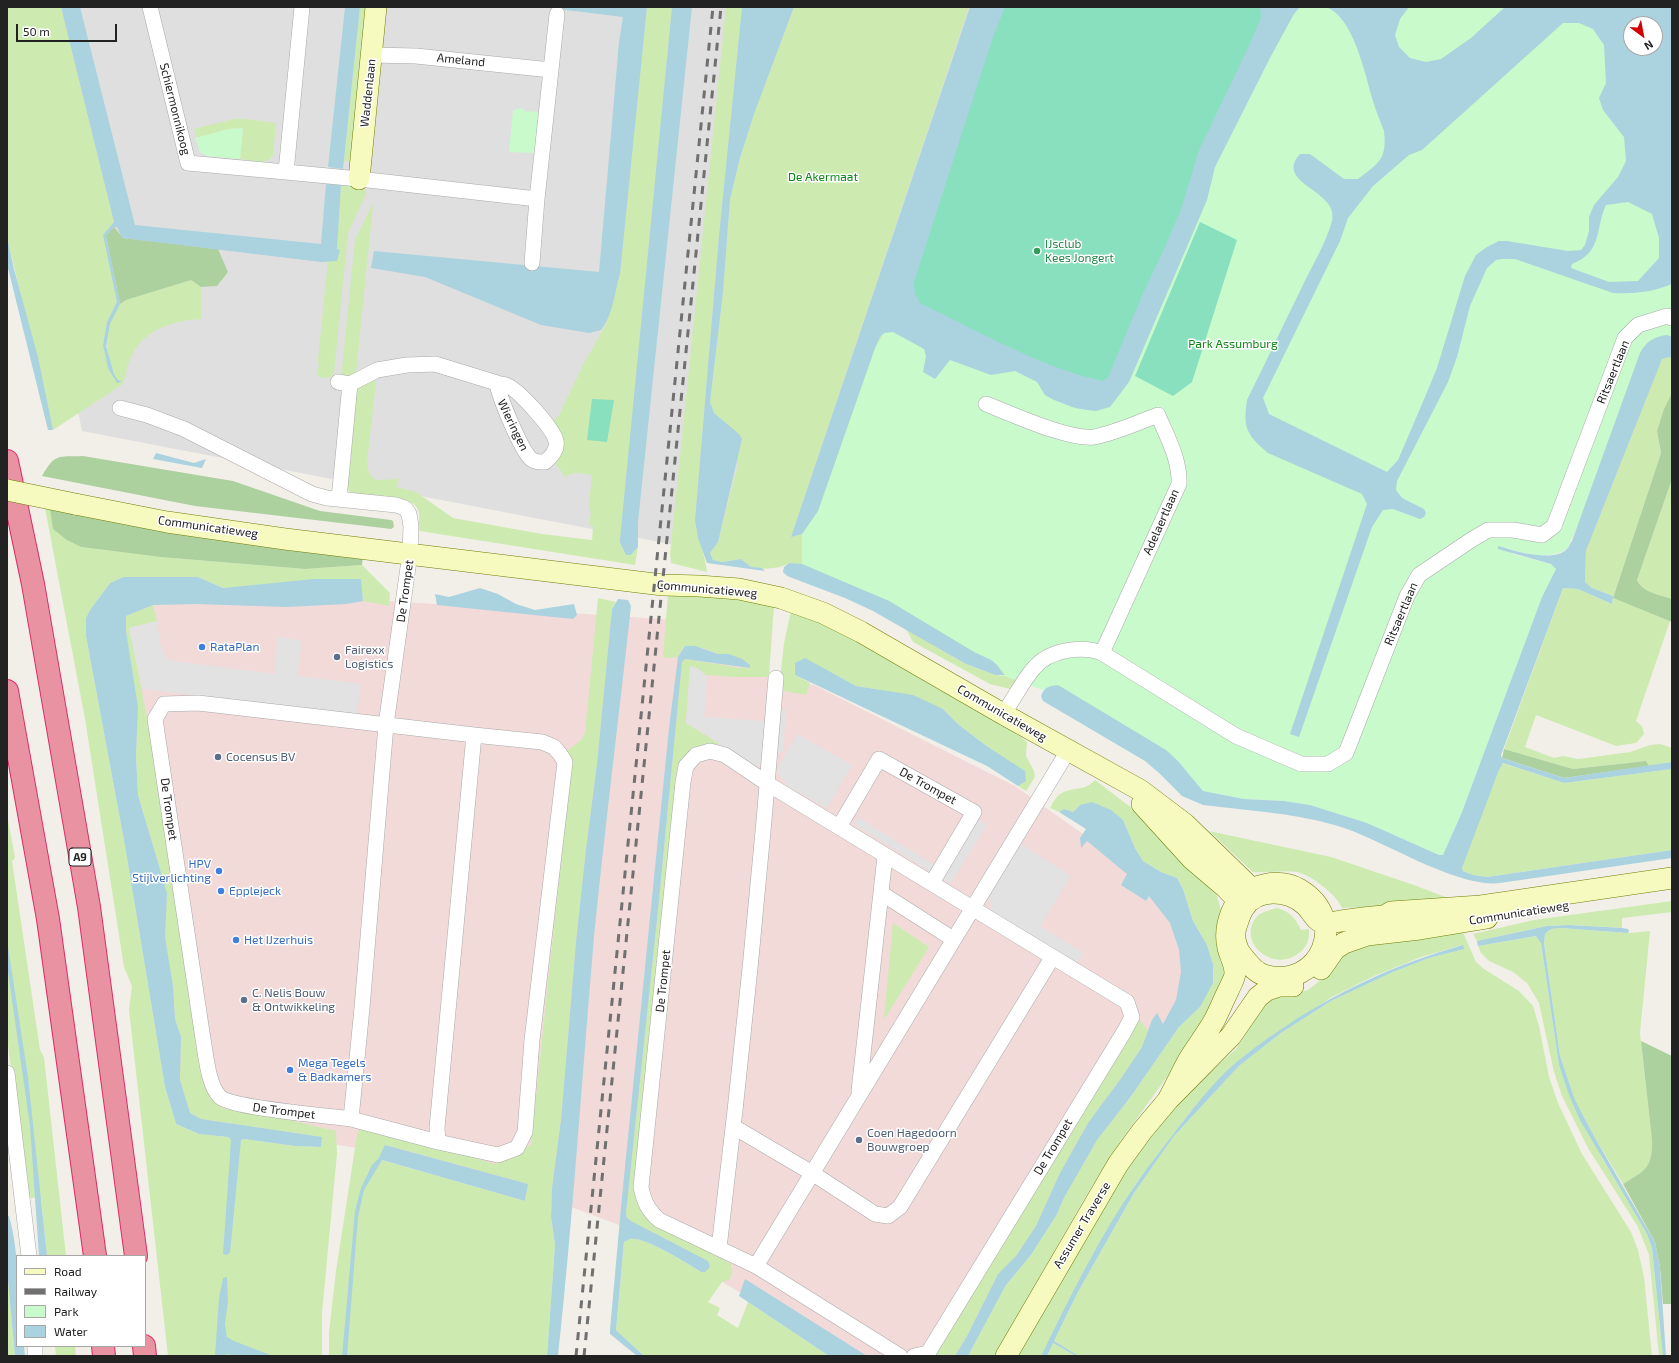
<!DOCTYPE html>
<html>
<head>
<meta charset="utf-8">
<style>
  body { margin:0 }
  #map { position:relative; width:1679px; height:1363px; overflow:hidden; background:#f2efe9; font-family:"Exo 2",sans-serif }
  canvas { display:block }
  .frame { position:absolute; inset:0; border:8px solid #222; pointer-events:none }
  .legend { position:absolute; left:16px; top:1255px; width:130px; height:92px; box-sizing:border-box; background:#fff; border:1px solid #a7a7a7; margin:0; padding:5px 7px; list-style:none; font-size:12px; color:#222 }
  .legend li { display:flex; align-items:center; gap:8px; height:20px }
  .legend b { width:20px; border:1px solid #a7a7a7 }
  .north { position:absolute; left:1623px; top:16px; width:40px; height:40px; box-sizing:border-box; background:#fff; border:1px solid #a7a7a7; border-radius:50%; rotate:148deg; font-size:11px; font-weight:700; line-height:16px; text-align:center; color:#222 }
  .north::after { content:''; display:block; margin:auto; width:14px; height:18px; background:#d40000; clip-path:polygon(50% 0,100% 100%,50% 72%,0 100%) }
  .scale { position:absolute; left:16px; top:24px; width:101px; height:18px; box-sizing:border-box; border:2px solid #222; border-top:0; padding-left:5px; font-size:12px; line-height:14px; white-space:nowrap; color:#222; -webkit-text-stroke:3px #fff; paint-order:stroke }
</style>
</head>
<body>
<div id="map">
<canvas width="1679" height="1363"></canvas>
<div class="frame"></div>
<ul class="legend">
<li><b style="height:5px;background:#f7fabf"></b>Road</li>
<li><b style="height:5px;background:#707070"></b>Railway</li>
<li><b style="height:11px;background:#c8facc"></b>Park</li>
<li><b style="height:11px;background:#aad3df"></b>Water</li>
</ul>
<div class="north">N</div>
<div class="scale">50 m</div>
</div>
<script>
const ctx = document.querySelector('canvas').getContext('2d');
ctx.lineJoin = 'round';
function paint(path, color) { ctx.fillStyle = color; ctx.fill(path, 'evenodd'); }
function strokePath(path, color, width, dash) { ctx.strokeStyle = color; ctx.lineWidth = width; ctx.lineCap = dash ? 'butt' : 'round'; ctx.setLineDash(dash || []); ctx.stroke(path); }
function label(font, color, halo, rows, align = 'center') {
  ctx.font = font + ' "Exo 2",sans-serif'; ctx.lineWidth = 3; ctx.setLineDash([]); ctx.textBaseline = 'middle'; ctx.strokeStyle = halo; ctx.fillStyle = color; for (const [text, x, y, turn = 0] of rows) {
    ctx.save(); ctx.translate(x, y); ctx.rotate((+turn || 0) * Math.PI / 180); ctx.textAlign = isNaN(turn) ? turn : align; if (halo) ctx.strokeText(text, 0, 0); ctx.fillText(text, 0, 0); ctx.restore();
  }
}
paint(new Path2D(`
  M7 7H1672V421L722 554 82 431 7 57ZM1631 24H1655V48H1631Z`), '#e0dfdf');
paint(new Path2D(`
  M163 586 676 620 776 678 814 685 1015 786 1164 891 1195 950 1188 1009 959 1356H845L643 1234 571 1207 384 1152 291 1138 181 1118 118 598Z`), '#f2dad9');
paint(new Path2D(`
  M7 7H61L114 222 103 235 117 302 107 322 103 345 108 368 118 380C103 358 102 315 126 300L191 280 201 287V319C173 321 144 329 131 357 127 365 126 375 123 384L53 430 7 237Z
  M360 7H370L354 162 344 161Z
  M647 7H672L620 543 626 555H631L638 547 635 565 420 531C417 525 421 517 418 510 412 493 372 496 357 494L350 492 346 487 355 392 358 388 373 378 376 383 368 454 367 465 370 475 376 480 399 479 396 487 416 492 453 518 542 534 592 540 593 527 589 524 591 513 589 504 592 475C581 473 573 471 565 477L553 460 552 423 559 415 584 363 606 324 620 274Z
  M726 7H742L719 236 695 520C698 538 705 554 707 572L671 563 670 554Z
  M794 7H969L791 537 802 534 875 348 880 337 884 333 1032 657 1010 689 990 684 913 642 906 629 966 664 995 675 1004 676 789 563C781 569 761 570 751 567 748 566 744 561 741 559L722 562 713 560 710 553 718 542 737 468 739 434 714 413 710 402 723 292 730 199 740 158 754 114Z
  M234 119H247L276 123 273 155 269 160 262 162 240 159 243 128 229 129 197 138 194 129Z
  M341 185 362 186 365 190 366 194 348 233 334 373 331 377 321 378 317 375V369L319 367 318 359 328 261H337L340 250 337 249Z
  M372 205H373L356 374 346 383 341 379 355 240Z
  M1669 357 1672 358V393L1664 409 1657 431 1661 453 1613 598 1670 621 1636 721 1642 726 1644 734 1636 743 1616 746 1536 715 1525 747 1554 758 1563 756 1578 759 1630 752 1650 745 1660 744 1672 748V762L1649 766 1646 761 1573 769 1504 749 1563 588 1578 589 1612 604 1613 596 1592 588 1585 582 1586 551 1662 358Z
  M1672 479V599C1660 595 1642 592 1637 580Z
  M45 508 50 509 81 547 160 557 305 569 362 565 390 593 389 606 363 601 360 579 223 588 198 577H123L110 583 90 610 86 619V636L125 846 165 1087 176 1124 199 1134 228 1137 231 1140V1144H240L241 1140 244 1139 295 1146 321 1147 322 1137 201 1119 190 1113 180 1080 181 1037 175 1019 173 986 165 937 167 893 138 795 136 755 138 707 126 631V616L153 605 157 621 129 628C162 781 182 937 207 1091L215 1103 224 1109 276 1117 336 1131 337 1154 322 1313V1356H168L129 1010 132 986 124 967 85 719Z
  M668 593 735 597 774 605 769 677H733L709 675 707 676 697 668 690 667 686 722 720 744C699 744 684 748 678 770L635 1198 643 1215 649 1220 731 1264 732 1274 729 1280 722 1282 708 1302 720 1308 717 1315 738 1328 748 1302 829 1356H644L616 1330 624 1242C626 1241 628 1240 630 1239 644 1236 688 1264 701 1272L708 1261 631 1221 627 1218 626 1213 658 910 682 662 685 659 741 668H750V665L747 662 729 654H718L703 648 682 649 678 657 663 658Z
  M598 598 616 602 612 609 597 764 586 849 576 942 561 1120 552 1188 551 1217 555 1245 547 1356H329V1332L336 1271 357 1135 359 1130 364 1129 469 1156 494 1164 518 1155 531 1144 569 785 566 752 581 740 585 733ZM386 1145 528 1184 525 1201 378 1159Z
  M791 611 856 638 1016 733 1027 742 1026 756 1034 771 1035 777 1026 791 1018 786 1025 781 988 747 959 725 943 709 881 690 856 686 839 677 795 663V675L810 683 806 695 779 690 784 643Z
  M1502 763 1564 783 1672 769V850L1487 877 1473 875 1463 871 1462 868 1476 827Z
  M1095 780 1141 815 1217 896 1221 910 1216 931 1217 942 1226 967 1225 982 1208 1015 1169 1074 1122 1139 1090 1189 994 1356H968L1006 1285 1031 1255 1056 1216 1065 1196 1097 1140 1132 1095 1179 1027 1200 1007 1213 964 1207 945 1193 921 1183 889 1177 878 1161 872 1143 861 1135 848 1123 820 1080 805 1073 812 1064 809 1059 812 1050 808C1053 802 1057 795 1062 793 1075 786 1084 792 1095 780Z
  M7 814 15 858 12 861 40 1050 44 1057 66 1256H47L41 1198H24L21 1153 7 1036Z
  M1209 831 1331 857 1414 885 1461 903 1342 908C1337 895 1311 875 1297 872 1283 870 1268 873 1253 872Z
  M1672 901V912L1622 918V928L1569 925 1547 926 1477 941 1473 934 1534 920Z
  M1277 908C1290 912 1295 917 1301 930L1309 929C1310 939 1307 947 1299 953 1274 973 1238 944 1255 919 1259 912 1270 910 1277 908Z
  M893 923 929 947 885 1018H884Z
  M1561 928 1628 933 1650 931 1640 1033 1652 1141C1652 1169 1645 1170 1623 1184L1595 1138 1575 1100 1560 1056 1544 943 1545 934 1551 929Z
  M1462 930 1476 962 1484 969 1519 991 1533 1006 1539 1026 1549 1077 1558 1103 1582 1154 1631 1232 1638 1250 1644 1277 1652 1356H1079L1054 1341 1078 1292 1134 1193 1174 1136 1239 1066 1281 1033 1331 1001 1393 972 1429 958 1463 949 1462 945 1421 957 1374 976 1332 997 1252 1050 1233 1065 1190 1112 1137 1182 1102 1239 1041 1356H1015L1114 1187 1174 1107 1192 1088 1236 1049 1260 1013 1257 1006 1269 997H1285L1308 990 1322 979 1347 948Z
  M1537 936 1541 943 1559 1065 1602 1158 1632 1208 1647 1234 1652 1248 1663 1356H1659L1649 1255 1638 1227 1588 1148 1562 1096 1554 1072 1539 1003 1527 983 1513 972 1489 961 1481 953 1478 946Z
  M1138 1019 1148 1030 1142 1047 1122 1077 1088 1123 1060 1173 1036 1226 1016 1256 998 1274 967 1336 955 1356H931Z
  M7 1270 15 1356H7Z
  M1053 1343 1076 1356H1047Z
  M55 1346H75L76 1356H56Z`), '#cdebb0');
paint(new Path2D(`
  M114 227 123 238 218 249 228 272 217 286 201 287 191 280 126 300 120 304 106 236Z
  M1672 393V479L1637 580C1642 592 1660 595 1672 599V622L1613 598 1661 453 1657 431 1664 409Z
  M83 456 233 481 320 511 391 520 393 521 394 527 391 529 383 528 195 506 42 476C55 453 58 457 83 456Z
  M50 509 363 555 362 565 305 569 160 557 81 547 67 540 53 529Z
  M1504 749 1573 769 1646 761 1649 766 1564 778 1502 758Z
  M1641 1041 1672 1056V1304H1663L1660 1268 1655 1242 1623 1184C1645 1170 1652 1169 1652 1141Z`), '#add19e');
paint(new Path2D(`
  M1005 7H1672V337L1667 336 1567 549C1546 562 1521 551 1498 547L1516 555 1551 564 1556 569 1542 597 1462 812 1443 855H1439L1367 823 1310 805 1284 801 1244 799 1203 791 1178 761 1049 686 1043 690 1004 676 1005 674 997 665 991 660 974 652 889 601 802 564V534L818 511 875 348 884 333ZM1631 24H1655V48H1631Z
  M523 108 524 111 539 112 537 153 509 152 513 110Z
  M243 128 240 159 207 156 200 152 195 138 229 129Z`), '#c8facc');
paint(new Path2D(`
  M983 7H1274L1117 383 1084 393 882 308Z
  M1200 222 1237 240 1192 382 1173 396 1135 376Z
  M592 399 614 400 607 442 587 440Z`), '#88e0be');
paint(new Path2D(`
  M157 621 161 648 167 659 180 662 275 674 278 637 302 641 297 676 361 684 357 714 142 689 129 628Z
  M690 666 697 668 707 676 704 717 776 722 777 709 786 710 783 752 763 751 760 766H755L686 723Z
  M797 734 852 765 827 808 789 787 776 771Z
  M858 817 945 872 978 819 987 825 950 884 854 824Z
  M1021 844 1071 876 1040 926 1083 953 1077 963 992 911 988 897Z`), '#e2e2e2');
paint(new Path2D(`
  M61 7H80L135 225 321 244 326 184 341 185 337 249 340 250 337 261 321 262 122 238 117 227H114L106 236 120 304 110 324 106 346 114 374 118 380 121 381V382L117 383 108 368 103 345 107 322 117 302 103 235 114 222Z
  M345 7H360L343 169 328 167Z
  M541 7H647L620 274C614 293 614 313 601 330L589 333 541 325 425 277 371 268 374 251 599 272 619 42 623 17Z
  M672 7H692L638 522V547L631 555H626L620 543V539Z
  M742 7H794L754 114 740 158 730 199 723 292 710 402 714 413 739 434 742 439 718 542 710 553 713 560 722 562 741 559 751 567 762 568 765 571 707 563 698 538 695 520 719 236Z
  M970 7H1005L993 37 914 282 915 294 920 303C977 330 1041 368 1103 381L1108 377 1144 291 1165 247 1181 209 1199 150 1248 48 1261 17 1260 7H1300L1294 14 1271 56 1215 167 1207 200 1129 382 1110 407 1096 411 1087 410 1075 408 1054 400 1045 395 1037 382 1015 371 991 375 950 360 935 379 923 372 926 356 924 349 893 332 884 333 880 337 875 348 818 511 802 534 791 537Z
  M1326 7H1409L1400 19 1395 35 1399 47 1410 58 1426 62 1441 59 1471 38 1505 7H1672V284C1653 292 1634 294 1613 293L1515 259H1502L1496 260 1487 268 1470 306 1457 357 1448 382 1397 481 1396 490 1402 498 1424 509 1426 513 1424 517 1420 519 1393 509 1383 510 1372 527 1299 737 1290 734 1367 504 1362 494 1268 453C1246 434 1243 428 1247 400 1266 362 1284 323 1303 285 1313 264 1326 243 1332 221 1340 190 1273 184 1300 154H1310L1344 179H1358C1380 162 1387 159 1384 131 1380 121 1376 111 1373 101 1365 75 1354 17 1326 7ZM1563 23H1579L1593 29 1604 45 1606 83 1599 98 1603 110 1624 137 1626 161 1618 177 1594 205 1589 217V231L1585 245 1581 250 1568 251 1507 241H1499L1487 247 1476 255 1465 276 1437 368 1425 397 1398 460 1387 472 1269 414 1263 398 1340 241 1348 218 1373 186 1409 155 1422 150ZM1631 24H1655V48H1631ZM1628 202 1652 214 1659 238V258L1638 281 1609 282 1571 268 1572 264C1603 252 1595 228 1606 205Z
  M7 237 14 269 38 357 53 430H48L7 264Z
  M1667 335 1672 337V358L1669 357 1662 359 1586 551 1585 582 1592 588 1613 596 1612 604 1578 589 1563 588 1501 755 1502 758 1564 778 1672 762V769L1564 783 1503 763 1499 770 1462 868 1463 871 1473 875 1487 877 1672 850V858L1500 883C1457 888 1386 842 1344 828 1299 813 1250 811 1203 805L1182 796 1159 773 1145 761 1043 701 1041 696C1044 687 1049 686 1058 685L1166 750 1178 761 1203 791 1244 799 1284 801 1310 805 1367 823 1439 855H1443L1462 812 1542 597 1556 569 1551 564 1498 549V546C1514 551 1554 563 1567 549 1569 547 1570 543 1572 541L1640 353C1647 341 1653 337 1667 335Z
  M156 453 194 463 206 459 202 468 153 459Z
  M789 563 802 564 889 601 974 652 991 660 997 665 1004 675H995L966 664 873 611 845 598 787 576 783 572 784 567Z
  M123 577H198L223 588 314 579H361L363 601 347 604 286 607 197 604 153 605 126 616V631L138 707 136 755 138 795 167 893 165 937 173 986 175 1019 181 1037 180 1080 190 1113 201 1119 322 1137 321 1147 295 1146 244 1139 241 1140 230 1253 226 1255 223 1254 231 1140 228 1137 199 1134 176 1124 165 1087 125 846 86 636V618L90 610 110 583Z
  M480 588 498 594 516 604 535 610 574 604 577 615 573 619 437 605 435 594 449 597Z
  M618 599 628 600 631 606C619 716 605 827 594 937 582 1077 573 1217 558 1356H547L555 1245 551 1217 552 1188 561 1120 576 942 586 849 597 764 612 609Z
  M685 646H695L718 654H729L742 659 750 665V668L685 659 682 662 658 910 626 1213 627 1218 631 1221 708 1261 710 1267 705 1272H701C688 1264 644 1236 630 1239 628 1240 626 1241 624 1242L616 1330 644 1356H637L610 1334V1330L621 1207 669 728 678 657Z
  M805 658 856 686 913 695 943 709 959 725 988 747 1025 771 1026 781 1018 786 987 766 795 675V663Z
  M1092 802 1111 810 1123 820 1135 848 1143 861 1161 872 1177 878 1183 889 1193 921 1207 945 1213 964V983L1200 1007 1179 1027 1132 1095 1097 1140 1065 1196 1056 1216 1031 1255 1006 1285 968 1356H955L967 1336 998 1274 1016 1256 1036 1226 1060 1173 1088 1123 1122 1077 1142 1047 1152 1020 1157 1013 1163 1024 1176 1000 1181 972 1179 950 1170 923 1149 896 1146 901 1121 885 1127 874 1087 841 1081 848 1080 838 1086 829 1059 812 1064 809 1073 812 1080 805Z
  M1569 925 1622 928 1628 929 1629 931 1628 933 1561 928 1551 929 1545 934 1544 943 1560 1056 1575 1100 1595 1138 1655 1242 1660 1268 1666 1356H1663L1652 1248 1647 1234 1580 1120 1569 1095 1559 1065 1541 943 1536 936 1478 946 1477 941 1547 926Z
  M7 940 28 1077 47 1256H39L30 1126 7 965Z
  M1463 945 1464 949 1429 958 1393 972 1331 1001 1281 1033 1239 1066 1174 1136 1134 1193 1078 1292 1054 1341 1079 1356H1076L1053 1343 1047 1356H1041C1070 1297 1100 1235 1138 1181 1148 1166 1160 1152 1171 1137 1190 1112 1210 1086 1233 1065 1247 1053 1262 1042 1277 1032 1335 992 1396 964 1463 945Z
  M385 1145 528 1184 525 1201 382 1160 364 1190 358 1217 347 1356H342L355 1211 361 1188 372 1165 378 1159Z
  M7 1216H9C21 1258 17 1303 17 1346H24L25 1356H15L7 1270Z
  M227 1277 228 1301 225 1324 227 1337 234 1341 273 1356H237L226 1354V1356H215L219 1298 223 1278Z
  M745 1279 867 1356H829L739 1296Z`), '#aad3df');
const street = new Path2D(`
  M150 7 188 163 286 172
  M302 7 286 172 359 179 537 199 532 263
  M372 55 416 56 551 70 537 199
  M551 70 557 14
  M338 382 350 384 377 370 407 365 435 364 497 383C499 384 503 384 506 385 518 389 553 428 556 441 558 450 551 457 545 462 540 462 536 463 531 459 521 450 499 397 497 383
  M986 404C1012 414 1068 440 1094 437 1115 433 1137 423 1158 415 1167 437 1180 459 1179 484L1102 653
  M120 408 147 415 184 429 312 494 327 498 396 505 405 508 409 514 411 526 410 553 386 725 362 1008 351 1119C329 1116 232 1108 220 1097 208 1085 206 1055 203 1039L155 719 164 704 198 703 474 735 542 742 554 747 560 754 565 762 532 1040 525 1132 517 1148 498 1155 438 1142 437 1128 474 735
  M339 499 350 384
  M1003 714C1013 701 1023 680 1034 668 1049 650 1081 645 1102 653L1236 736 1301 764H1328L1346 753 1407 596 1419 575 1471 540 1488 530H1513L1542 535 1554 526 1625 338 1638 325 1667 316 1672 318
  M839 827 879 759 974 812 932 883
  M881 893 953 939
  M7 1073 29 1256
  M859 1091 885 856
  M351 1119 438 1142
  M734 1127 812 1173 875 1214 888 1216 900 1207 1052 958
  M719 1248C742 1059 761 868 776 678
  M756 1266 1068 751
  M35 1346V1356
  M900 1356 756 1266 659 1220C648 1210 644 1202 641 1187L683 782 686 766 696 755 710 751 725 755 768 784 1127 1002 1132 1017 1124 1032 928 1353 914 1356`);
const secondary = new Path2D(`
  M359 179 376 7
  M75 504 167 522 285 539 663 585 699 586 739 589 781 598 823 613 861 632 1003 714 1140 790 1185 824 1252 889
  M1142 804 1192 859 1225 887 1244 907
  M1321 969 1335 949 1344 943 1367 935 1420 929 1487 918
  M1168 1100C1175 1087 1181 1074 1188 1061 1196 1047 1207 1034 1215 1019 1220 1009 1224 999 1229 989 1231 984 1235 978 1235 973 1235 964 1230 956 1228 948 1223 927 1233 896 1254 888 1268 882 1285 881 1299 889 1351 919 1320 991 1264 975 1256 973 1249 964 1244 958 1236 950 1233 937 1236 927 1238 921 1240 914 1243 909 1257 887 1288 890 1305 905 1312 911 1314 921 1324 923 1329 924 1336 922 1341 921 1355 919 1370 917 1384 916L1391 912 1481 906 1672 878
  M1006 1356 1118 1164 1142 1131 1168 1100 1231 1036 1258 997 1267 990 1279 986H1293`);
const highway = new Path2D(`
  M7 461 33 584 89 907 136 1256
  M7 691 48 919 95 1256
  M103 1346 104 1356
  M144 1346 145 1356`);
strokePath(street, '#a9a9a9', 16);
strokePath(secondary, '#707d05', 22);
strokePath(highway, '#dc2a67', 24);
strokePath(street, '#fff', 15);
strokePath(secondary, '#f7fabf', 21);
strokePath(highway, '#e892a2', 22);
strokePath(new Path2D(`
  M576 1356 713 7
  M584 1356 721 7`), '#707070', 3, [8, 8]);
const secondaryBridge = new Path2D(`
  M7 490 75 504`);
strokePath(secondaryBridge, '#707d05', 22, []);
strokePath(secondaryBridge, '#f7fabf', 21);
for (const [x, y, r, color] of [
  [1037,251,4,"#2e9e5b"],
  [202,647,4,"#3f7fe0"],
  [337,657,4,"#5c6f8a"],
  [218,757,4,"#5c6f8a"],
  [219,871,4,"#3f7fe0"],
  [221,891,4,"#3f7fe0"],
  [236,940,4,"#3f7fe0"],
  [244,1000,4,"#5c6f8a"],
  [290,1070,4,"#3f7fe0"],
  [859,1140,4,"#5c6f8a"]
]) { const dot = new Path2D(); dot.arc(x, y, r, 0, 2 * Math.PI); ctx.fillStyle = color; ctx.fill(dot); strokePath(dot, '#fff', 1.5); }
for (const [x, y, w] of [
  [80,857,22]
]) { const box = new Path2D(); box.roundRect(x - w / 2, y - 9, w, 18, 3); ctx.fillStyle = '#fff'; ctx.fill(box); strokePath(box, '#222', 1); }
label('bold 11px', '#222', null, [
  ["A9",80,857]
]);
label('12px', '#222', '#fff', [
  ["Ameland",461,60,6],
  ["Waddenlaan",368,93,-84],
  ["Schiermonnikoog",175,109,76],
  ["Ritsaertlaan",1613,372,-68],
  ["Wieringen",513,425,64],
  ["Adelaertlaan",1161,522,-66],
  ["Communicatieweg",208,527,8],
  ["Communicatieweg",707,589,5],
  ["De Trompet",405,591,-82],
  ["Ritsaertlaan",1401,614,-67],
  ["Communicatieweg",1002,713,30],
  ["De Trompet",928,786,29],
  ["De Trompet",169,809,82],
  ["Communicatieweg",1519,913,-9],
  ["De Trompet",663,981,-84],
  ["De Trompet",284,1111,7],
  ["De Trompet",1053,1147,-59],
  ["Assumer Traverse",1082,1225,-59]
]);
label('12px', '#0c8416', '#fff', [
  ["De Akermaat",823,177],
  ["Park Assumburg",1233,344]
]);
label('12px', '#27864d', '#fff', [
  ["IJsclub",1045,244],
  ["Kees Jongert",1045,258]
], 'left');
label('12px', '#366cbe', '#fff', [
  ["RataPlan",210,647],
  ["HPV",211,864,"right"],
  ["Stijlverlichting",211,878,"right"],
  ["Epplejeck",229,891],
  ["Het IJzerhuis",244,940],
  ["Mega Tegels",298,1063],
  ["& Badkamers",298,1077]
], 'left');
label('12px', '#4e5e75', '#fff', [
  ["Fairexx",345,650],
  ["Logistics",345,664],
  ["Cocensus BV",226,757],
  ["C. Nelis Bouw",252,993],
  ["& Ontwikkeling",252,1007],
  ["Coen Hagedoorn",867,1133],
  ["Bouwgroep",867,1147]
], 'left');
</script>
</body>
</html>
